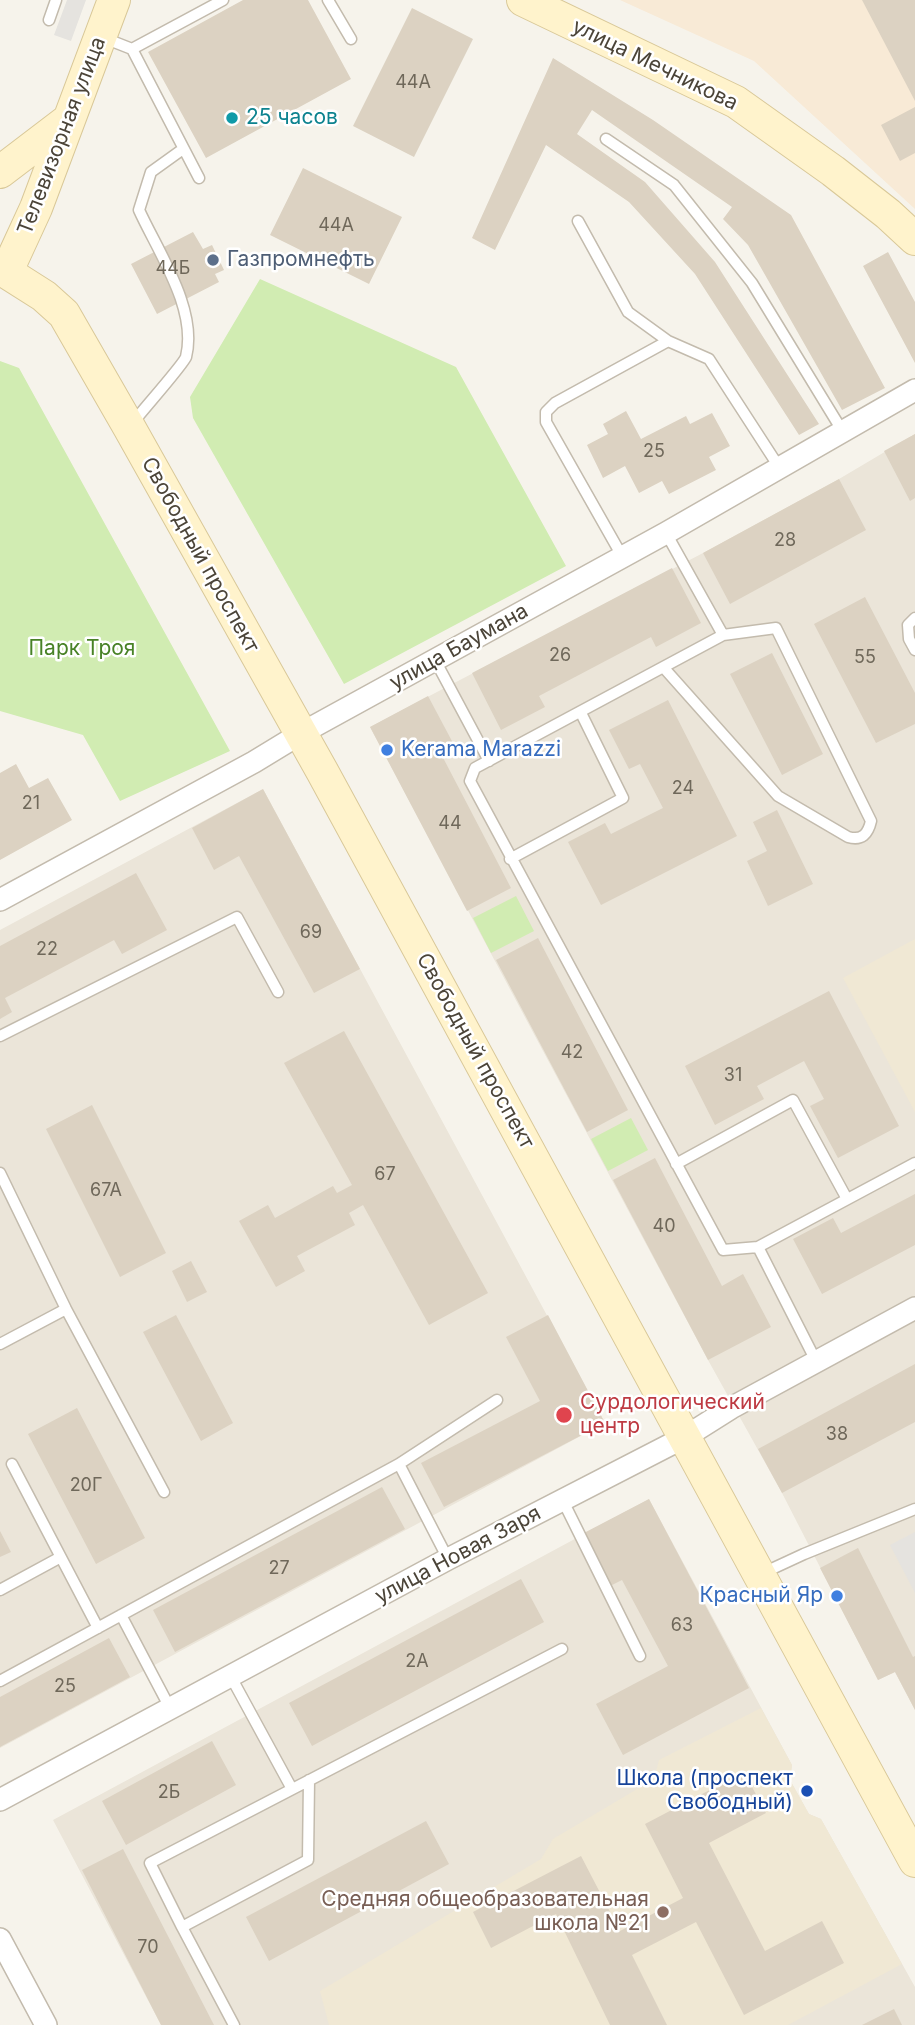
<!DOCTYPE html>
<html>
<head>
<meta charset="utf-8">
<style>
  body { margin:0 }
  canvas { display:block; background:#f6f3eb }
</style>
</head>
<body>
<canvas width="915" height="2025"></canvas>
<script>
const ctx = document.querySelector('canvas').getContext('2d');
ctx.lineJoin = 'round';
function paint(path, color) { ctx.fillStyle = color; ctx.fill(path, 'evenodd'); }
function strokePath(path, color, width, dash) { ctx.strokeStyle = color; ctx.lineWidth = width; ctx.lineCap = dash ? 'butt' : 'round'; ctx.setLineDash(dash || []); ctx.stroke(path); }
function label(font, color, halo, rows, align = 'center') {
  ctx.font = font + ' Inter,sans-serif'; ctx.lineWidth = 5; ctx.setLineDash([]); ctx.textBaseline = 'middle'; ctx.strokeStyle = halo; ctx.fillStyle = color; for (const [text, x, y, turn = 0] of rows) {
    ctx.save(); ctx.translate(x, y); ctx.rotate((+turn || 0) * Math.PI / 180); ctx.textAlign = isNaN(turn) ? turn : align; if (halo) ctx.strokeText(text, 0, 0); ctx.fillText(text, 0, 0); ctx.restore();
  }
}
paint(new Path2D(`
  M915 434V1710L895 1672 878 1680 782 1493 708 1360 370 727 703 553 839 479Z
  M263 789 605 1423 0 1748V930Z
  M649 1499 792 1765 790 1780 809 1814 821 1819 915 1987V2025H161L53 1820Z`), '#ebe5d9');
paint(new Path2D(`
  M620 0H915V209L754 61Z`), '#f8ead6');
paint(new Path2D(`
  M915 939V1112L843 978Z
  M761 1708 792 1765 790 1780 809 1814 821 1819 902 1964 788 2025H329L320 1991 541 1859 553 1839 654 1779 659 1760Z`), '#f0e8d4');
paint(new Path2D(`
  M260 279 456 367 566 566 344 684 193 418 190 397Z
  M0 361 19 368 230 751 120 801 83 735 0 711Z
  M516 896 534 931 491 953 473 918Z
  M631 1118 648 1150 608 1171 591 1139Z`), '#d1ecb2');
paint(new Path2D(`
  M67 0H86L71 41 54 35Z
  M915 1532V1593L890 1545Z`), '#e5e3df');
paint(new Path2D(`
  M243 0H308L351 79 206 158 148 52Z
  M862 0H915V101L883 40Z
  M412 8 473 39 414 157 353 126Z
  M553 58 653 120 791 215 885 388 842 410 748 245 723 219 732 207 592 110 577 134 645 182 715 262 819 424 799 435 695 274 629 202 546 145 495 250 472 238Z
  M915 107V153L900 161 881 125Z
  M303 168 402 217 369 284 270 235Z
  M193 232 203 249 212 245 224 270 215 274 219 282 157 314 131 264Z
  M888 252 915 302V363L863 266Z
  M626 411 641 439 686 416 690 424 712 413 730 446 709 457 716 470 669 494 662 481 639 493 625 466 603 478 587 445 608 434 603 424Z
  M915 434V498L910 501 884 451Z
  M839 479 866 530 730 604 703 553Z
  M672 568 701 623 656 647 651 637 539 696 545 707 501 730 472 673Z
  M865 597 915 693V724L876 743 814 624Z
  M772 653 823 754 782 775 730 674Z
  M428 696 453 743 439 750 511 888 467 911 370 727Z
  M668 700 737 836 601 905 568 842 605 823 611 834 663 808 640 764 629 769 609 730Z
  M16 764 29 788 48 778 72 820 0 860V773Z
  M263 789 360 969 314 993 239 856 214 870 192 828Z
  M777 810 813 884 768 906 747 861 767 851 753 822Z
  M136 873 167 930 122 954 114 940 5 998 12 1012 0 1019V946Z
  M538 938 628 1110 587 1132 496 960Z
  M829 991 899 1126 838 1158 810 1106 824 1099 804 1061 757 1086 764 1099 715 1125 685 1066Z
  M344 1031 488 1293 429 1325 363 1205 349 1213 355 1225 297 1256 305 1271 276 1287 239 1221 268 1205 275 1218 333 1186 337 1193 352 1185 284 1063Z
  M92 1105 166 1253 120 1277 46 1129Z
  M655 1158 722 1286 743 1274 771 1327 708 1360 613 1180Z
  M915 1194V1245L822 1294 793 1239 833 1218 841 1233Z
  M191 1261 207 1292 187 1302 172 1271Z
  M176 1315 233 1423 201 1441 143 1332Z
  M548 1315 605 1423 444 1507 421 1463 540 1401 506 1337Z
  M915 1364V1422L782 1493 758 1449Z
  M77 1408 145 1538 96 1564 28 1434Z
  M382 1487 405 1529 175 1652 153 1610Z
  M649 1499 749 1688 623 1755 596 1704 668 1666 622 1580 610 1586 582 1534Z
  M0 1531 11 1552 0 1557Z
  M858 1548 913 1657 915 1656V1710L895 1672 878 1680 820 1568Z
  M521 1579 544 1622 312 1746 289 1703Z
  M109 1638 130 1677 0 1747V1697Z
  M212 1741 236 1785 126 1845 102 1801Z
  M744 1772 766 1813 709 1843 765 1951 822 1921 844 1963 744 2015 696 1922 632 1955 667 2025H610L556 1914 491 1948 473 1912 581 1856 620 1931 683 1898 645 1824Z
  M426 1821 449 1864 269 1961 246 1917Z
  M123 1849 214 2025H161L82 1870Z
  M894 2009 902 2025H862Z`), '#dcd2c2');
const lane = new Path2D(`
  M328 0 351 39
  M49 20 56 0
  M104 38 132 49 223 0
  M132 49 199 178
  M606 139 674 185 752 283 843 432
  M578 221 628 312 668 341 709 359 779 467
  M132 424C140 413 183 365 186 357 198 309 158 252 139 210L151 172 183 149
  M666 533 723 635
  M622 556 546 422V412L555 403 668 341
  M915 618 908 625 909 639 915 650
  M435 660 489 761
  M664 668 778 796 848 837C862 841 868 834 871 821L776 628 723 635 475 768 470 781 723 1250 758 1247 816 1361
  M510 859 623 798 581 713
  M0 1036 237 917 278 992
  M676 1164 793 1100 847 1199
  M0 1173 66 1309 164 1492
  M758 1247 915 1163
  M0 1344 66 1309
  M12 1464 98 1628
  M399 1464 448 1559
  M563 1501 640 1656
  M763 1573 804 1554 915 1509
  M0 1590 59 1558
  M121 1615 170 1708
  M231 1677 292 1789
  M0 1681 399 1464 497 1400
  M309 1780 308 1860 182 1927 150 1863 562 1649
  M182 1927 234 2025`);
const street = new Path2D(`
  M0 900 254 762 300 734 666 533 915 390
  M0 1800 448 1559 685 1437 731 1408 915 1308
  M0 1939 46 2025`);
const secondary = new Path2D(`
  M523 0 736 102 833 171 888 214 915 239
  M0 172 67 121
  M0 268 44 296 64 314 129 427 322 771 915 1861
  M7 271 36 208 114 0`);
strokePath(lane, '#c3bbad', 13);
strokePath(street, '#c3bbad', 24);
strokePath(secondary, '#d9c898', 34);
strokePath(lane, '#fff', 10);
strokePath(street, '#fff', 21);
strokePath(secondary, '#fff3cc', 32);
for (const [x, y, r, color] of [
  [232,118,7,"#0f9aa8"],
  [213,260,7,"#5c6f8a"],
  [387,750,7,"#3f7fe0"],
  [564,1415,9,"#e0444e"],
  [837,1596,7,"#3f7fe0"],
  [807,1791,7,"#1a4fb4"],
  [663,1912,7,"#8d6e63"]
]) { const dot = new Path2D(); dot.arc(x, y, r, 0, 2 * Math.PI); ctx.fillStyle = color; ctx.fill(dot); strokePath(dot, '#fff', 2.5); }
label('18px', '#6f685a', null, [
  ["44А",413,83],
  ["44А",336,226],
  ["44Б",173,269],
  ["25",654,452],
  ["28",785,541],
  ["26",560,656],
  ["55",865,658],
  ["24",683,789],
  ["21",31,804],
  ["44",450,824],
  ["69",311,933],
  ["22",47,950],
  ["42",572,1053],
  ["31",733,1076],
  ["67",385,1175],
  ["67А",106,1191],
  ["40",664,1227],
  ["38",837,1435],
  ["20Г",86,1486],
  ["27",279,1569],
  ["63",682,1626],
  ["2А",417,1662],
  ["25",65,1687],
  ["2Б",169,1793],
  ["70",148,1948]
]);
label('21px', '#4b4438', '#fff', [
  ["улица Мечникова",655,65,26],
  ["Телевизорная улица",62,136,-69],
  ["Свободный проспект",200,555,61],
  ["улица Баумана",459,647,-29],
  ["Свободный проспект",475,1051,61],
  ["улица Новая Заря",458,1555,-28]
]);
label('21px', '#0d838f', '#fff', [
  ["25 часов",246,118]
], 'left');
label('21px', '#4e5e75', '#fff', [
  ["Газпромнефть",227,260]
], 'left');
label('21px', '#488226', '#fff', [
  ["Парк Троя",82,649]
]);
label('21px', '#366cbe', '#fff', [
  ["Kerama Marazzi",401,750],
  ["Красный Яр",823,1596,"right"]
], 'left');
label('21px', '#be3a42', '#fff', [
  ["Сурдологический",580,1403],
  ["центр",580,1427]
], 'left');
label('21px', '#164399', '#fff', [
  ["Школа (проспект",793,1779],
  ["Свободный)",793,1803]
], 'right');
label('21px', '#785e54', '#fff', [
  ["Средняя общеобразовательная",649,1900],
  ["школа №21",649,1924]
], 'right');
</script>
</body>
</html>
